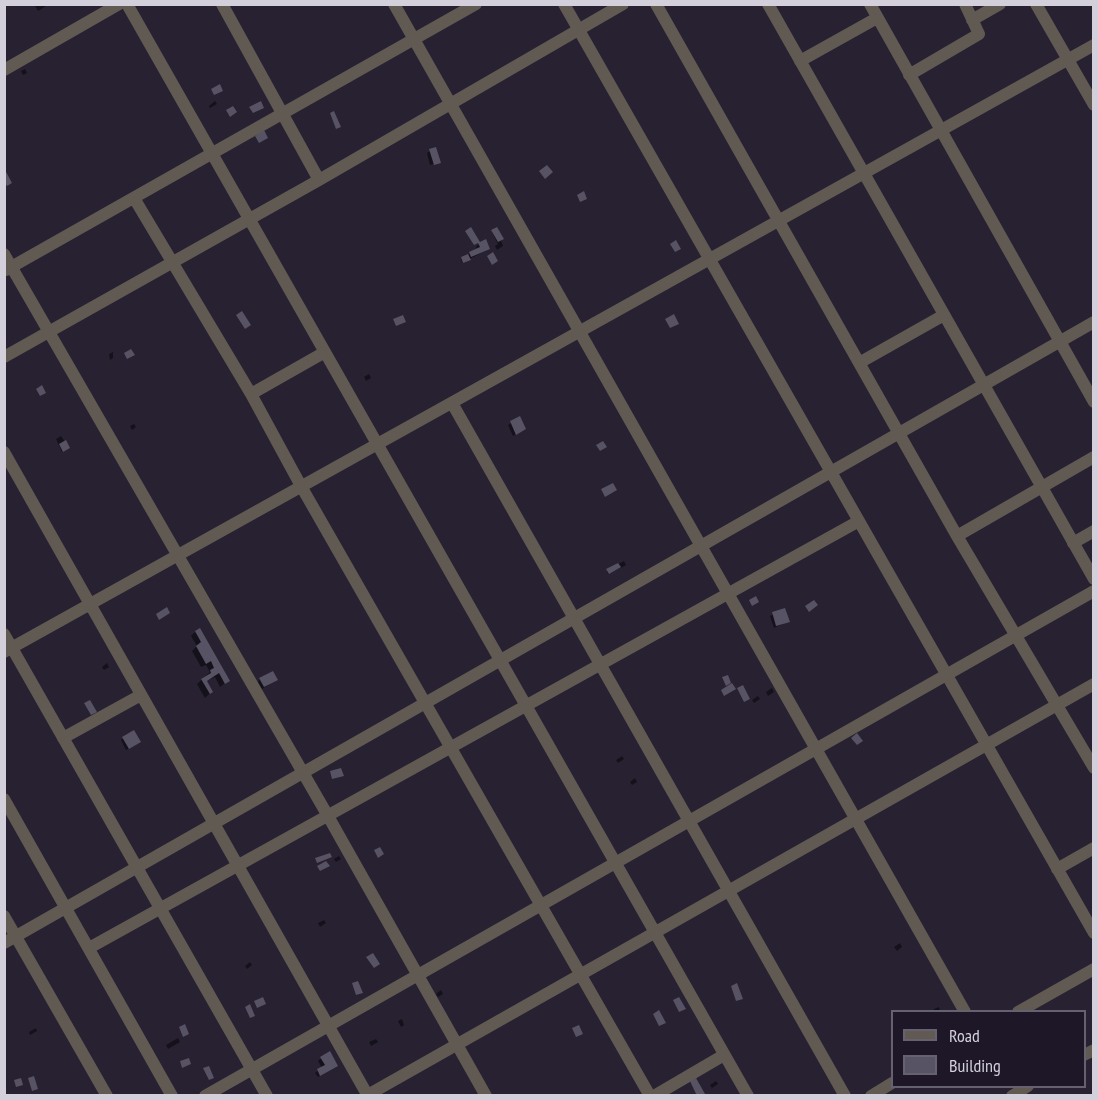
<!DOCTYPE html>
<html>
<head>
<meta charset="utf-8">
<style>
  body { margin:0 }
  #map { position:relative; width:1098px; height:1100px; overflow:hidden; background:#272132; font-family:"PT Sans Narrow",sans-serif }
  canvas { display:block }
  .frame { position:absolute; inset:0; border:6px solid #d3d0dc; pointer-events:none }
  .legend { position:absolute; left:891px; top:1010px; width:195px; height:78px; box-sizing:border-box; background:#1d1728; border:2px solid #666170; margin:0; padding:8px 10px; list-style:none; font-size:18px; color:#d3d0dc }
  .legend li { display:flex; align-items:center; gap:12px; height:30px }
  .legend b { width:30px; border:2px solid #666170 }
</style>
</head>
<body>
<div id="map">
<canvas width="1098" height="1100"></canvas>
<div class="frame"></div>
<ul class="legend">
<li><b style="height:8px;background:#615a53"></b>Road</li>
<li><b style="height:16px;background:#585265"></b>Building</li>
</ul>
</div>
<script>
const ctx = document.querySelector('canvas').getContext('2d');
ctx.lineJoin = 'round';
function paint(path, color) { ctx.fillStyle = color; ctx.fill(path, 'evenodd'); }
function strokePath(path, color, width, dash) { ctx.strokeStyle = color; ctx.lineWidth = width; ctx.lineCap = dash ? 'butt' : 'round'; ctx.setLineDash(dash || []); ctx.stroke(path); }
paint(new Path2D(`
  M34 4H45L46 6 38 11Z
  M25 69 27 73 23 75 21 71Z
  M215 101 217 104 210 108 209 106Z
  M435 148 438 162 430 165 427 153Z
  M497 229 503 246 497 250 495 246 498 244 492 232Z
  M479 244 485 251 462 263 461 259 477 250 476 247Z
  M113 352V358L110 360 109 354Z
  M369 374 371 378 366 381 364 377Z
  M519 418 525 429 513 436 508 425Z
  M134 424 136 427 132 430 130 426Z
  M61 436 69 448 62 452 56 439Z
  M624 561 626 565 621 568 620 566 608 574 607 570Z
  M784 610 788 621 774 628 770 616Z
  M195 632 228 681 220 687 215 677 205 682 211 692 205 698 197 684 210 672 206 665 201 667 192 651 197 646 191 636Z
  M107 663 109 667 104 670 102 667Z
  M260 679 276 680 262 689 258 682Z
  M772 688 774 692 768 696 766 692Z
  M758 696 760 699 754 703 752 700Z
  M123 738 136 745 126 750 121 740Z
  M622 756 624 759 618 763 616 760Z
  M635 778 637 782 632 785 630 782Z
  M339 856 341 859 336 862 334 859Z
  M324 920 326 923 320 927 318 923Z
  M900 943 902 947 897 951 894 947Z
  M250 962 252 965 247 969 245 966Z
  M441 990 443 994 438 997 436 994Z
  M939 1007 940 1011 934 1012V1009Z
  M402 1019 404 1025 401 1027 398 1021Z
  M36 1028 37 1031 30 1035 29 1032Z
  M178 1038 180 1042 168 1049 166 1045Z
  M376 1039 378 1042 371 1046 369 1042Z
  M321 1058 333 1068 318 1077 315 1073 322 1068 318 1061Z
  M716 1081 718 1084 712 1088 710 1085Z`), '#0007');
paint(new Path2D(`
  M220 84 223 91 214 95 211 89Z
  M261 101 264 108 253 113 249 107Z
  M233 106 237 112 230 117 226 110Z
  M334 111 341 127 336 129 330 113Z
  M264 130 268 138 259 143 255 136Z
  M436 147 441 163 434 165 429 149Z
  M547 165 553 172 545 179 539 171Z
  M4 168 12 183 7 186 4 182Z
  M584 191 587 199 580 202 577 195Z
  M471 227 480 242 486 239 490 249 471 257 469 252 480 247 478 243 474 245 465 231Z
  M497 227 504 239 498 242 491 230Z
  M676 240 681 249 675 252 670 244Z
  M493 252 498 261 492 265 487 256Z
  M468 254 471 260 463 263 461 257Z
  M242 311 251 325 245 329 236 315Z
  M674 314 679 324 670 328 665 319Z
  M403 315 406 322 396 326 393 319Z
  M131 349 135 355 127 359 124 353Z
  M42 385 46 393 40 396 36 389Z
  M520 416 526 429 516 435 510 421Z
  M66 440 70 448 63 452 59 444Z
  M603 441 607 447 600 451 596 445Z
  M613 483 617 490 605 497 601 489Z
  M618 563 621 567 609 574 606 569Z
  M756 596 759 602 752 606 749 600Z
  M814 600 818 605 809 612 805 606Z
  M167 607 170 613 159 620 156 614Z
  M785 608 790 622 776 626 772 612Z
  M200 628 230 681 225 684 219 673 207 681 213 692 210 694 201 679 211 673 210 670 214 668 211 661 206 664 196 646 201 642 195 631Z
  M273 671 278 680 264 687 259 678Z
  M728 675 731 683 726 686 722 677Z
  M732 683 736 689 724 696 721 690Z
  M743 685 750 699 744 702 737 688Z
  M90 700 97 712 91 715 84 703Z
  M134 730 141 742 129 749 122 737Z
  M857 733 863 741 857 745 851 738Z
  M341 768 344 776 332 779 330 771Z
  M380 847 384 854 378 858 374 850Z
  M330 853 332 857 317 863 315 858Z
  M326 861 330 866 320 871 317 866Z
  M373 953 380 964 374 968 366 957Z
  M358 981 363 993 356 995 352 983Z
  M737 983 743 999 736 1001 731 986Z
  M263 997 266 1004 257 1008 254 1001Z
  M679 997 686 1009 679 1012 673 1000Z
  M250 1004 255 1016 250 1018 245 1007Z
  M659 1010 666 1023 659 1026 653 1014Z
  M185 1024 189 1034 183 1037 179 1027Z
  M579 1025 583 1034 576 1037 572 1028Z
  M330 1051 338 1066 320 1076 317 1069 325 1065 320 1057Z
  M189 1058 191 1064 182 1068 180 1061Z
  M209 1066 214 1078 209 1080 203 1068Z
  M34 1076 38 1089 32 1091 28 1078Z
  M21 1078 23 1085 16 1087 14 1080Z
  M696 1078 705 1094 702 1096H697L690 1081Z`), '#585265');
strokePath(new Path2D(`
  M127 4 748 1096
  M222 4 319 180
  M394 4 965 1012
  M564 4 1094 933
  M656 4 957 536 1094 768
  M768 4 1094 579
  M870 4 1094 402
  M1036 4 1094 105
  M972 20 1000 4
  M800 61 877 18
  M4 70 119 4
  M909 75 979 34 965 4
  M134 198 251 394 301 486 650 1096
  M4 254 328 816 486 1096
  M6 270 476 4
  M4 357 319 180 623 4
  M859 363 944 315
  M251 394 325 352
  M452 403 845 1096
  M4 452 368 1096
  M957 536 1094 457
  M1073 543 1094 531
  M4 634 267 1096
  M4 652 1094 45
  M63 738 141 695
  M4 799 172 1096
  M1057 869 1094 848
  M4 916 107 1096
  M4 943 1094 322
  M89 948 859 521
  M1018 1012 1094 969
  M1084 1055 1094 1050
  M205 1096 1094 591
  M366 1096 1094 684
  M654 1096 724 1055
  M871 1096 892 1083
  M1012 1096 1028 1086`), '#615a53', 12);
</script>
</body>
</html>
